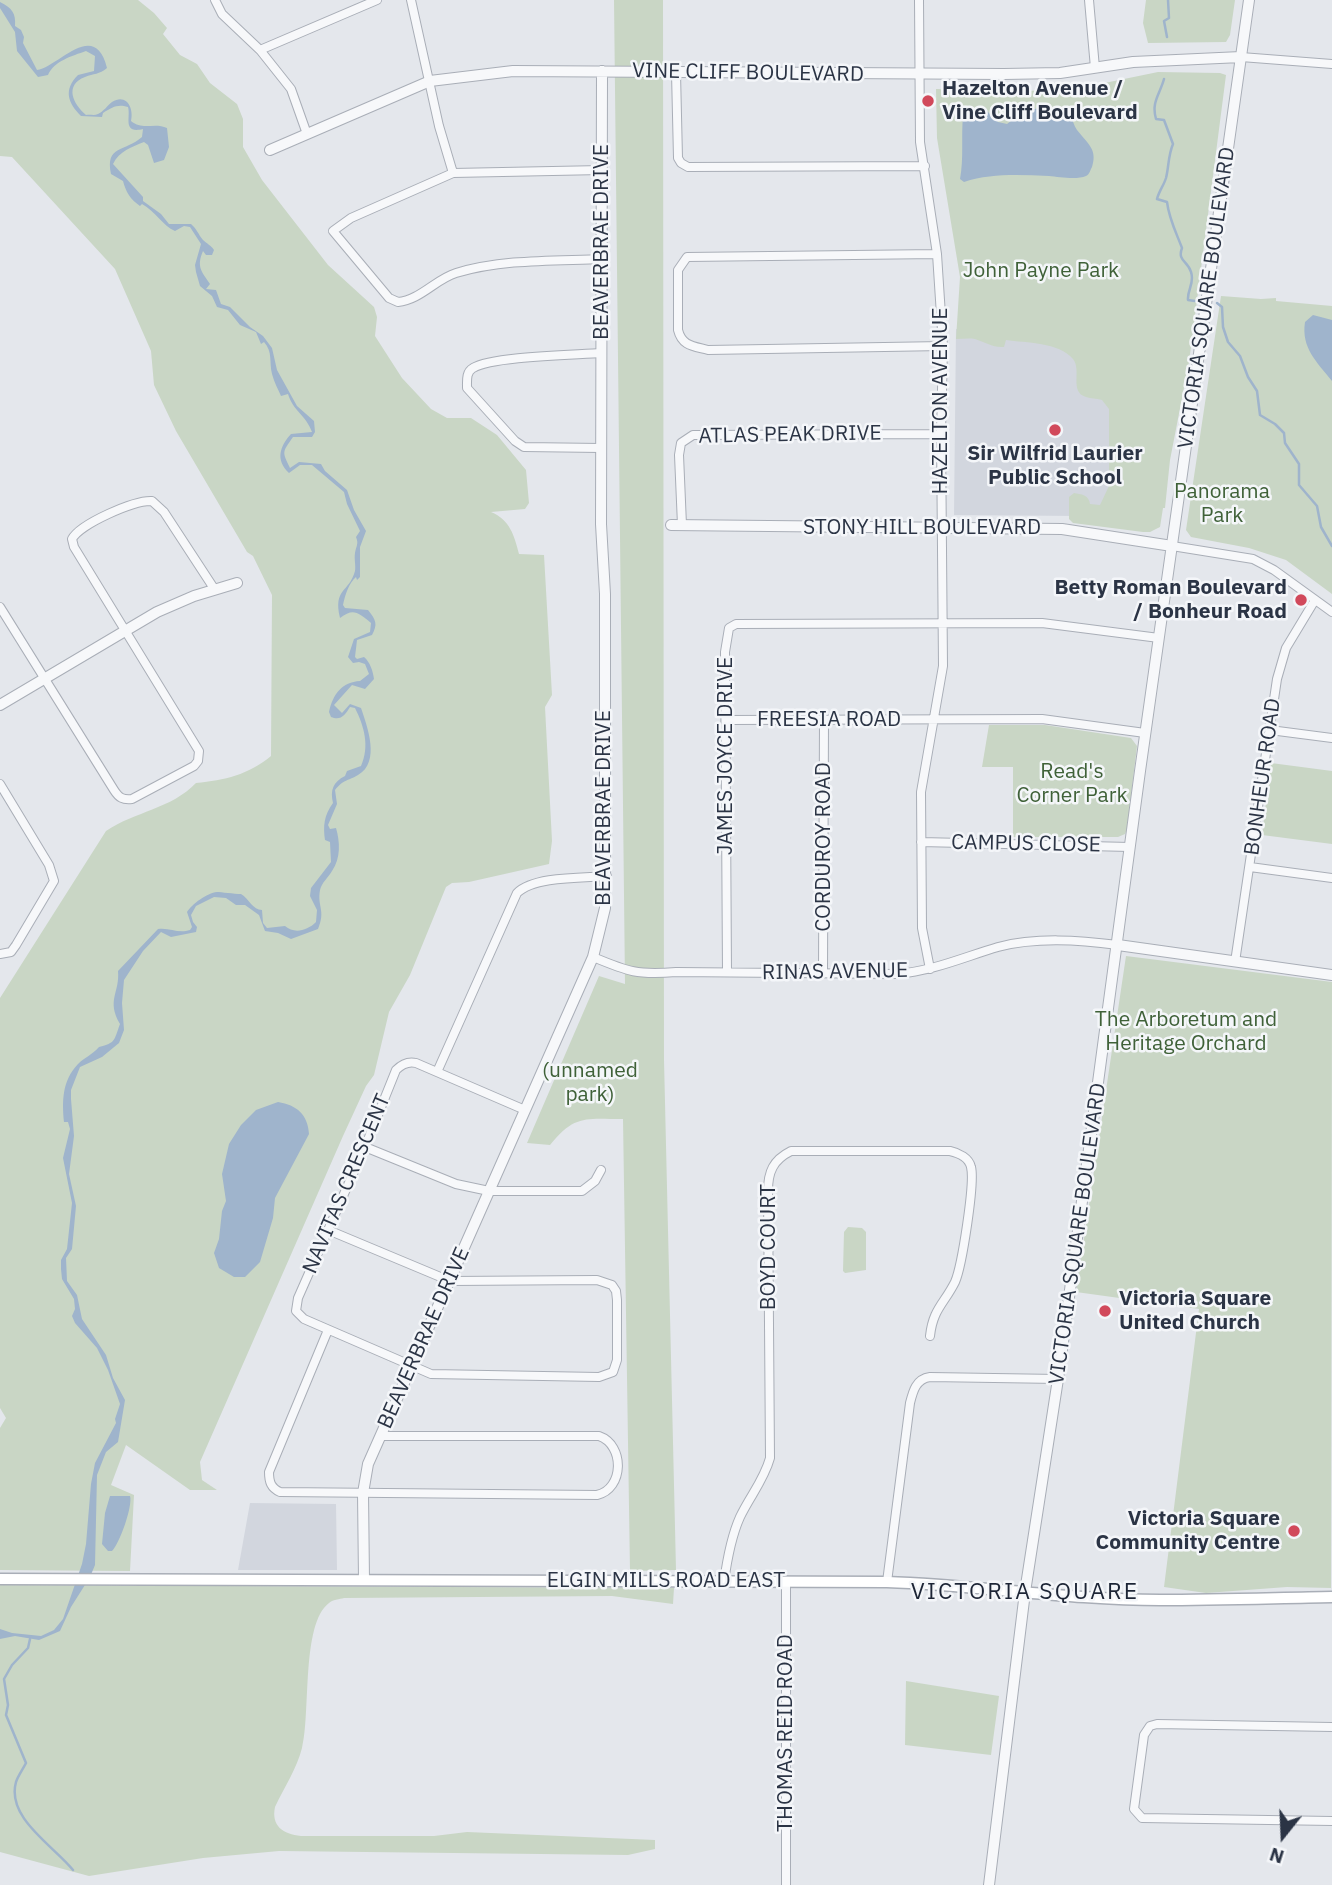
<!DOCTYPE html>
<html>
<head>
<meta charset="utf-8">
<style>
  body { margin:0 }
  #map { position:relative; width:1332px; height:1885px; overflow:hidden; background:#e4e7ec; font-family:"IBM Plex Sans",sans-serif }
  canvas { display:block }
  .north { position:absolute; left:1248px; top:1801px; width:70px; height:70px; -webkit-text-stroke:5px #f4f6f9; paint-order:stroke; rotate:198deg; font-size:19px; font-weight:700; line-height:28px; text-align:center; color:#2b3445 }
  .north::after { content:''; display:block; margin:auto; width:24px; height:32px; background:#2b3445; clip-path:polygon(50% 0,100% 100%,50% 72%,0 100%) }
</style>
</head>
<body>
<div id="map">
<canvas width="1332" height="1885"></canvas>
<div class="north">N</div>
</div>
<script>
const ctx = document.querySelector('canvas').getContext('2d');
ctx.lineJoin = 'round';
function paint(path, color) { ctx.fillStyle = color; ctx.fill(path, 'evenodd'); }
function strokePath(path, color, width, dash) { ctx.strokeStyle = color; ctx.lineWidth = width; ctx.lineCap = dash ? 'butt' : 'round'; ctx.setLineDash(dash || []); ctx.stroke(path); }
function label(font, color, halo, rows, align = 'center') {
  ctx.font = font + ' "IBM Plex Sans",sans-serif'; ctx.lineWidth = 5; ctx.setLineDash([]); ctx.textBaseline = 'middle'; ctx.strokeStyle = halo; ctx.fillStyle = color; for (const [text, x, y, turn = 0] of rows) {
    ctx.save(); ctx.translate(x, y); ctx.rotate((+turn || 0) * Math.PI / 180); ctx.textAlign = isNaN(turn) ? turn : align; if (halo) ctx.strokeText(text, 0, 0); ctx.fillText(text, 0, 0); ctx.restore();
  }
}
paint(new Path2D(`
  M956 329 1164 359 1147 502 1079 516 954 515Z
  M250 1503 336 1504 337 1570H238Z`), '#d2d6de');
paint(new Path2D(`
  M0 0H138L154 13 167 28 163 34 180 55 197 64 210 83 237 104 243 119V147L262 180 328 265 374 307 377 317 375 336 402 378 431 409 447 418H471L497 435 526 470 529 503 525 509 491 512C510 520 514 535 519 554L544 555 552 695 545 707 552 841 549 864 469 882 452 883 446 887 410 975 389 1012 374 1075 366 1086 343 1136 200 1462 202 1480 217 1490H190L126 1445 111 1485 134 1495 130 1571 0 1570V1428L6 1418 0 1408V998L106 831C136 811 171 809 196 783 225 780 248 775 271 756L272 595 253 556 247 552 176 431 154 385 151 351 115 269 12 157 0 156Z
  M614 0H663L664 1060 676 1570 630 1571 623 1119C586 1119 575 1114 550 1145L527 1143 599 976 625 984Z
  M1146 0H1235L1230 35 1226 42 1148 43 1143 23Z
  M1158 72 1220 73 1226 75 1189 362 1170 460 1165 508H1163L1160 527 1150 532H1143L1073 523 1069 519V497L1074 493C1081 494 1089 495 1090 504L1100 505 1109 486V409L1102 400C1096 398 1091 399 1086 397 1069 392 1082 370 1073 359 1059 342 1026 343 1006 340L1004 347C993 348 985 342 975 339 969 338 962 339 956 339L960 277 937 138 936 89 1050 91 1090 86Z
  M1221 296 1261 299 1276 298V301L1332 306V594L1286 560 1249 548 1191 537 1186 530Z
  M989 725H1045L1131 738 1137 746 1127 829 1125 834 1118 837H1013V767H982Z
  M1271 763 1332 771V844L1262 835Z
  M1126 956 1332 982 1331 1588 1287 1587 1206 1593 1164 1587 1199 1309 1076 1292Z
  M848 1227 862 1228 866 1232V1270L845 1273 843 1271 844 1232Z
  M0 1585 674 1588 673 1604 612 1596 344 1598C340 1599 332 1600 329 1603 301 1624 311 1713 302 1748 297 1768 284 1788 275 1807 271 1826 283 1834 301 1836H434L467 1832 655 1840V1849L628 1855 279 1851 203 1858 89 1876 0 1852Z
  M906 1681 999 1696 991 1755 905 1745Z`), '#c9d6c5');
paint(new Path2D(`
  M0 2C12 8 16 13 15 26L21 30 24 37 23 43 37 70C58 67 95 18 107 68 99 75 94 73 85 77 64 85 73 104 86 115 90 114 94 116 98 114 103 112 108 105 112 102 127 93 134 109 131 121 143 131 154 122 167 128L169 147 164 160 154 163 148 145 144 142C132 147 119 151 113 164L143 197V201L161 214 169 224H191C197 229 198 234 203 240 207 244 211 245 214 250L212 255H206L203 251C196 267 202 272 210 284L206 289 216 290 221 304 230 307 250 327 263 336 272 348 277 370 297 406 314 421 315 432 312 437H293C282 453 282 451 290 468L299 462 321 464 325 471 347 490 354 510 366 531 360 547V577L357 580 356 577C349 583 345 595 343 605L345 608 368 610C376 620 378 624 372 635L357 640 355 657 357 659 364 657C370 662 373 671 374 679L365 689 352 685 334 705 342 713 350 704 361 708C367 726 381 762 358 775 348 781 344 779 335 790L337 804 328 825 330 829 336 828C340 842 341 858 332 871 328 878 322 882 320 890 317 907 326 910 318 929L291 939 278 933 265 931 259 915 245 905H236L226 898 214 897 196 906 191 915 193 922 197 927 196 932 171 937 161 932 143 951 124 980 122 1003 124 1030 119 1043 102 1057 80 1067 71 1090V1099L74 1136 69 1174 76 1206 72 1249 66 1258 67 1281 77 1295 82 1319 106 1355 113 1378 125 1400 118 1442 106 1452 97 1475 95 1565 90 1577 71 1607 60 1631 39 1640 15 1636 0 1639V1629L12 1633 41 1636 54 1630 63 1619 82 1564 86 1544 91 1484 95 1463 116 1423 115 1419 120 1404 108 1370 97 1348 75 1323 72 1316 75 1309 74 1299 62 1279 61 1269V1260L67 1249 72 1203 63 1158 70 1129 68 1122H64C62 1101 62 1081 78 1064 85 1057 92 1055 99 1047 116 1043 114 1040 120 1024 106 1000 120 993 118 971L158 929C169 927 178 934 190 930L192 927 187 912C192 904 207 893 217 892 221 892 234 894 241 894 249 899 253 910 262 910L263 923 267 928 285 926C294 934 307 931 316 922L317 910 310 896 311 888 331 862 330 842 325 840C323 826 324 815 333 803 330 790 333 782 345 776L347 771 361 766C370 746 364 726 355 708L350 707C345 715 341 721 331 717L329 712C333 694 342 682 360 681L369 674 365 664 359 662 353 663 348 657 354 639 370 632 371 623C358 612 353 608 340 618 333 588 349 593 355 571 356 566 354 559 355 553 356 546 359 544 356 537L360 531 347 504 344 492 312 465H300L289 473C275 460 280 446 291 434L312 432C306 415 293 411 288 394L281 396C278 389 274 382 272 374 269 362 273 352 264 342L261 344 256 332 240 325 228 310 217 307 212 296 200 286 196 272 195 265 201 244 190 227 184 226 175 231C163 226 155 211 142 204L140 206C130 199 126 192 123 181L111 174C105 145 125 152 142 137L143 129C122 134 131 117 128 107 117 104 113 107 103 113L102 117 81 116C68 103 63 90 78 75L94 71 95 56 86 51C72 56 54 61 48 75L38 77 17 51 15 32 0 8Z
  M1045 107C1052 109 1065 110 1070 116 1073 120 1074 126 1077 130 1087 143 1098 149 1092 167 1090 170 1090 174 1086 176 1077 180 1059 177 1049 176 1020 175 991 173 964 182L960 179C964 158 961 137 963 116L977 111H987L998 122 1007 124 1024 111Z
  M1313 315 1332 320V381C1317 362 1301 348 1305 322Z
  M278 1102C297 1105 308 1115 309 1134L275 1198 273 1218 260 1262 245 1277H234L219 1268 214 1253 219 1239 222 1211 226 1201 222 1174 229 1144 241 1125 256 1110Z
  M110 1496H130C133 1505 120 1543 112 1551H108L102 1544 105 1513Z`), '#9fb4cc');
strokePath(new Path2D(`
  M1167 37 1164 21 1169 18 1168 0
  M1164 79C1160 94 1151 102 1156 119L1164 120 1173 144C1168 156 1169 166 1166 178 1164 185 1159 191 1157 199L1167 202C1169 219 1176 232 1182 248 1177 261 1188 261 1191 272 1195 283 1187 290 1188 300L1195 301
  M1217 303 1222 307 1223 327 1228 342 1240 356 1248 377 1257 391 1260 415 1275 424 1284 433 1285 443 1299 464V485L1317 506 1321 527 1332 546
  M30 1639 28 1648 12 1665 4 1679 8 1705 6 1715 26 1763C23 1769 18 1776 16 1782 6 1818 54 1846 73 1870`), '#9fb4cc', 2.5);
const minor = new Path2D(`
  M215 0 222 14 260 50 291 89 307 134
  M411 0 439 126 453 173
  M919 0 920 142 937 254 943 346 941 434 943 666 921 792 922 928 930 969
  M1089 0 1095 68
  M260 50 377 0
  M1241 57 1332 64
  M676 73 678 158 681 163 688 167 925 166
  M937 254 687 257 678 270V330C682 346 693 346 708 350L943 346
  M602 259C553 261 503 259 456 273 436 279 420 300 398 302L389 298 333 231 351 218 453 173 602 170
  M601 448 524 447 515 441 467 388C467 380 466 372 473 368 492 356 575 355 601 353
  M682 525 679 455 681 443 693 435 941 434
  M1172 546 1253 559 1274 570 1332 612
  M0 607 114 790C119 798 123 800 132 799L194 766 198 761 199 751 74 547 72 539C80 524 134 500 152 501L164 512 215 590
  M726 720 1042 719 1145 733
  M1270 730 1332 738
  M0 784 49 865 54 881 16 945 11 952 0 954
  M921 842 1130 847
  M1250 867 1332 878
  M593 957C629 972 637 975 676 972L897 974C933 971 964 957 998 947 1036 937 1079 940 1118 945
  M1235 962 1277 679 1286 648 1315 600
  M727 972 725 652 729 628 736 624 1042 623 1159 638
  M823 973 824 720
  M437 1072 517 893C534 876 583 878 607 876
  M365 1147 456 1184 489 1191H582L595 1181 601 1170
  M328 1230 450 1281 597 1280 612 1285 616 1291 617 1300V1360L613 1372 599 1377 431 1374 304 1319 296 1311 298 1298 324 1239 328 1230 363 1151 365 1147 396 1070C402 1064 408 1061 416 1063L525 1110
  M328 1330 269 1472C269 1482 271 1488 280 1492L597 1495C624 1489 625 1445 599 1436H381
  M724 1582C727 1560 731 1537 740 1517 750 1496 764 1480 770 1458L768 1191C768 1172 773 1160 791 1151H950C959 1153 969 1158 971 1167 975 1183 962 1266 955 1282 944 1304 933 1309 930 1336
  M786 1582V1885
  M887 1582 910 1403C913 1391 916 1379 930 1377L1058 1379
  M1332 1727 1157 1724 1150 1726 1144 1735 1134 1809 1142 1818 1332 1821`);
const tertiary = new Path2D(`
  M270 150 430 81 513 71 1004 74 1060 73 1133 62 1241 57
  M671 525 1062 529 1172 546
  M0 705 157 612 194 596 237 583
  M1118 945 1332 975
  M364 1580 363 1493 368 1464 593 957 605 908V594L601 524 602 71
  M989 1885 1025 1592 1058 1379 1140 771 1249 0`);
const secondary = new Path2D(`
  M0 1579 887 1582C978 1585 1069 1600 1160 1600 1217 1600 1275 1598 1332 1597`);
strokePath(minor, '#a9aeb7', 10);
strokePath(tertiary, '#a9aeb7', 12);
strokePath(secondary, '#a9aeb7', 13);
strokePath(minor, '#f7f8fa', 8);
strokePath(tertiary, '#f7f8fa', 10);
strokePath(secondary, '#fff', 10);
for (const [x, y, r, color] of [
  [928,101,7,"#d1495b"],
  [1055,430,7,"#d1495b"],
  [1301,600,7,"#d1495b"],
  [1105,1311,7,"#d1495b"],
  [1294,1531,7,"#d1495b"]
]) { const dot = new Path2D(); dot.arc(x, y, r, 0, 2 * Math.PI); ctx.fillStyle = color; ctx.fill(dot); strokePath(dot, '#f4f6f9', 2.5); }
label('21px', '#2b3445', '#f4f6f9', [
  ["VINE CLIFF BOULEVARD",748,73,1],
  ["BEAVERBRAE DRIVE",602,242,-90],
  ["VICTORIA SQUARE BOULEVARD",1207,298,-82],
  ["HAZELTON AVENUE",941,401,-90],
  ["ATLAS PEAK DRIVE",790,435,-1],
  ["STONY HILL BOULEVARD",922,528],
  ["FREESIA ROAD",829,720],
  ["JAMES JOYCE DRIVE",726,756,-90],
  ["BONHEUR ROAD",1263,777,-82],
  ["BEAVERBRAE DRIVE",604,808,-90],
  ["CAMPUS CLOSE",1026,844,1],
  ["CORDUROY ROAD",824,847,-90],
  ["RINAS AVENUE",835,972,-1],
  ["NAVITAS CRESCENT",347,1184,-67],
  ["VICTORIA SQUARE BOULEVARD",1078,1234,-82],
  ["BOYD COURT",769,1247,-90],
  ["BEAVERBRAE DRIVE",424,1338,-66],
  ["ELGIN MILLS ROAD EAST",666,1581],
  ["THOMAS REID ROAD",786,1733,-90]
]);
label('bold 21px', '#2b3445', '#f4f6f9', [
  ["Hazelton Avenue /",942,89],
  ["Vine Cliff Boulevard",942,113],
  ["Sir Wilfrid Laurier",1055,454,"center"],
  ["Public School",1055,478,"center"],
  ["Betty Roman Boulevard",1287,588,"right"],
  ["/ Bonheur Road",1287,612,"right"],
  ["Victoria Square",1119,1299],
  ["United Church",1119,1323],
  ["Victoria Square",1280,1519,"right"],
  ["Community Centre",1280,1543,"right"]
], 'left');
label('21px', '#3f6138', '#f4f6f9', [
  ["John Payne Park",1041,271],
  ["Panorama",1222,492],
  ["Park",1222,516],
  ["Read's",1072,772],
  ["Corner Park",1072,796],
  ["The Arboretum and",1186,1020],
  ["Heritage Orchard",1186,1044],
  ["(unnamed",590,1071],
  ["park)",590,1095]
]);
ctx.letterSpacing = '2px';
label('23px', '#1d2536', '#f4f6f9', [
  ["VICTORIA SQUARE",1025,1592]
]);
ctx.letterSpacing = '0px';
</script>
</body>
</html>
